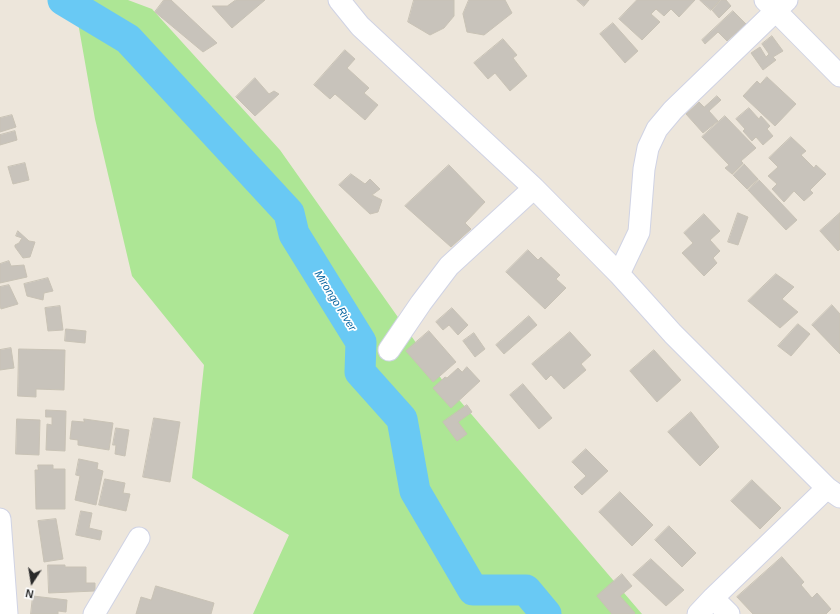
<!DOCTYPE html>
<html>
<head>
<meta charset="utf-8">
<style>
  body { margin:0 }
  #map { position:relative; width:840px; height:614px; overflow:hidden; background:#ede6db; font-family:Helvetica,sans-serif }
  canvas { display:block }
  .north { position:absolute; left:12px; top:562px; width:40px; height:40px; -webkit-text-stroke:3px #fff; paint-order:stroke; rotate:192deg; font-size:11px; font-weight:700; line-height:16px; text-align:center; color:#2a2a2a }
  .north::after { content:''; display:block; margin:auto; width:14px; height:18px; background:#2a2a2a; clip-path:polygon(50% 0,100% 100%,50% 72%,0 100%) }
</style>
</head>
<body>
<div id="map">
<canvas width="840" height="614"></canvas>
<div class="north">N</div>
</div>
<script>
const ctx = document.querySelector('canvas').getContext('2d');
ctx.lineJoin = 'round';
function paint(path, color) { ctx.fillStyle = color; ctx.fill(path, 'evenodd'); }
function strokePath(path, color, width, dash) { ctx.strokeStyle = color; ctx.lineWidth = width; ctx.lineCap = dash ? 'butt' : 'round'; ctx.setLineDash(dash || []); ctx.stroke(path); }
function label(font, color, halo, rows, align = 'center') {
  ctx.font = font + ' Helvetica,sans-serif'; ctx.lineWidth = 3.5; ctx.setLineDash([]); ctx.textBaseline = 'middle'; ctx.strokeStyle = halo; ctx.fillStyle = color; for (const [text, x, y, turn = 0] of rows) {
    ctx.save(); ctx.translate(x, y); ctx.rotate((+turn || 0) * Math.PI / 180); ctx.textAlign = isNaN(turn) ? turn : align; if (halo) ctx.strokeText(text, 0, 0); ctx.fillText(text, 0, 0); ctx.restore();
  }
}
paint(new Path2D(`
  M74 0H128L152 9 280 150 443 381 642 614H253L289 535 192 478 204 365 132 276 95 119Z`), '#ade695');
strokePath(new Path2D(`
  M63 0 128 39 289 213 294 234 361 342 360 372 402 419 415 491 473 590H526L546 614`), '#69c9f4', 31);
const building = new Path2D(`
  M164 0H171L217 43 203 52 155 12Z
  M236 0H265L232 28 212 6H227Z
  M414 0H454V16L444 28 430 35 408 22Z
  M469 0H505L512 13 484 35 467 32 463 14Z
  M577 0H589L584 6Z
  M637 0H695L679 17 671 9 664 16 656 9 651 14 660 22 642 40 619 19Z
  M700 0H720L711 10Z
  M721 0H726L731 6 719 18 712 10Z
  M733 11 746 24 727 41 718 32 705 44 702 40Z
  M613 23 638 51 625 63 600 34Z
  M772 36 783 51 773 57 776 60 763 70 751 53 760 47 766 57 769 54 762 44Z
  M503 39 517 55 513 58 527 76 510 91 495 73 488 79 474 63Z
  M345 50 355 59 347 68 369 88 364 93 378 105 365 120 335 94 330 99 314 85Z
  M767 77 796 104 775 126 743 96 757 81 760 84Z
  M255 78 269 94 274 91 279 94 255 116 236 97Z
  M717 96 721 100 709 111 718 121 703 133 686 114 699 102 704 107Z
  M749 108 759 119 761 116 770 126 767 129 773 136 763 145 756 137 752 141 743 131 745 129 736 119Z
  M12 115 16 127 0 132V118Z
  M725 116 756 148 741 161 743 163 732 174 725 168 729 165 702 137Z
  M15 131 17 140 0 145V135Z
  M791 137 806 151 801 155 814 168 816 165 826 174 810 190 813 193 804 201 794 191 784 202 772 189 777 184 768 176 778 167 769 158Z
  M25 163 29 180 13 184 8 167Z
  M744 164 758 179 747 189 733 175Z
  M449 165 485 202 465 223 471 229 451 247 405 206Z
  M351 174 365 184 370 179 380 189 372 195 382 200 378 212 370 214 339 185Z
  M759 180 797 220 786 230 748 190Z
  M738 213 748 217 738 245 728 242Z
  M840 213V249L838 251 820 231Z
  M704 214 720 231 710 240 720 251 713 258 717 263 704 276 682 253 693 243 684 233Z
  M18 231 29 241 35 242 30 257 23 258 15 247V245L19 243 22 238 16 236Z
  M528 250 538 260 541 257 560 275 556 279 566 288 545 309 506 272Z
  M9 261 11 266 24 265 27 277 0 283V264Z
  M776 274 794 287 782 299 798 312 780 328 748 301Z
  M48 278 53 291 44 293 43 300 27 296 24 284Z
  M9 285 18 304 1 309 0 305V287Z
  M832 305 840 314V354L812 325Z
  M60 306 63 330 48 331 45 308Z
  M452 308 468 325 458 335 449 325 443 330 436 322Z
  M529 316 537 325 504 354 496 345Z
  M798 324 810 334 791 356 778 346Z
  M66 329 86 331 85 343 65 341Z
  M429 331 456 362 433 382 406 351Z
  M570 332 591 355 581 364 586 370 564 389 551 375 546 380 532 364Z
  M474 333 485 349 475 357 463 341Z
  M11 348 14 368 0 370V350Z
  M19 349 65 350 64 390 36 389V397L18 396Z
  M654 350 681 380 657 402 630 371Z
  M467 367 480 381 451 408 433 388 445 377 447 378 458 368 462 372Z
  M523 384 552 418 539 429 510 395Z
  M467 405 472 412 458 422 467 434 457 441 443 422Z
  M46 410 66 411 65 451 46 450 47 424 52 425V417H46Z
  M691 412 719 447 700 466 668 432Z
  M154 418 180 422 170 482 143 477Z
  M17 419 40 420 39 455 16 454Z
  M84 419 113 423 109 450 78 445V440L70 439 72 421 84 422Z
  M116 428 129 430 125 456 115 454 116 445H113Z
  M586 449 608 471 582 495 574 487 586 476 572 462Z
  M79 459 98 463 97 469 103 471 96 505 75 500 80 476 76 475Z
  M38 465H53V469H65V509H36L35 470H38Z
  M105 479 125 483 123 493 130 494 126 511 99 505Z
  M752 480 781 508 760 529 731 501Z
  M620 492 653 525 632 546 599 512Z
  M81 511 92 513 89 528 102 531 100 540 76 535Z
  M56 519 63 559 44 562 38 521Z
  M669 526 696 553 682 567 655 540Z
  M782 557 804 582 801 585 812 598 817 593 831 609 826 614H753L737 597Z
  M651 559 684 590 666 606 633 575Z
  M48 565H65V567H86V583H95V591L49 593Z
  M622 574 632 586 620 596 635 613 634 614H612L597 596Z
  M156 586 214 603 211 614H136L141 597 151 600Z
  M33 596 67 600 66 612 58 611V614H31Z`);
paint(building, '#c8c3bb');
strokePath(building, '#c8c2b5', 1);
const street = new Path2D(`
  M339 0 360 26 534 188 619 274 673 334 827 488 840 497
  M765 0 840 76
  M619 274 639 232 644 169 648 148 657 129 673 110 787 0
  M389 350 421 303 449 266 534 188
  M0 519 7 614
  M713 598 729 614
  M94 614 139 538
  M698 614 713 598 827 488`);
strokePath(street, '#d0d3e4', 23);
strokePath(street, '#fff', 21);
label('italic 11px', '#0865a0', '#fff', [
  ["Mirongo River",335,301,58]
]);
</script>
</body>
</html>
